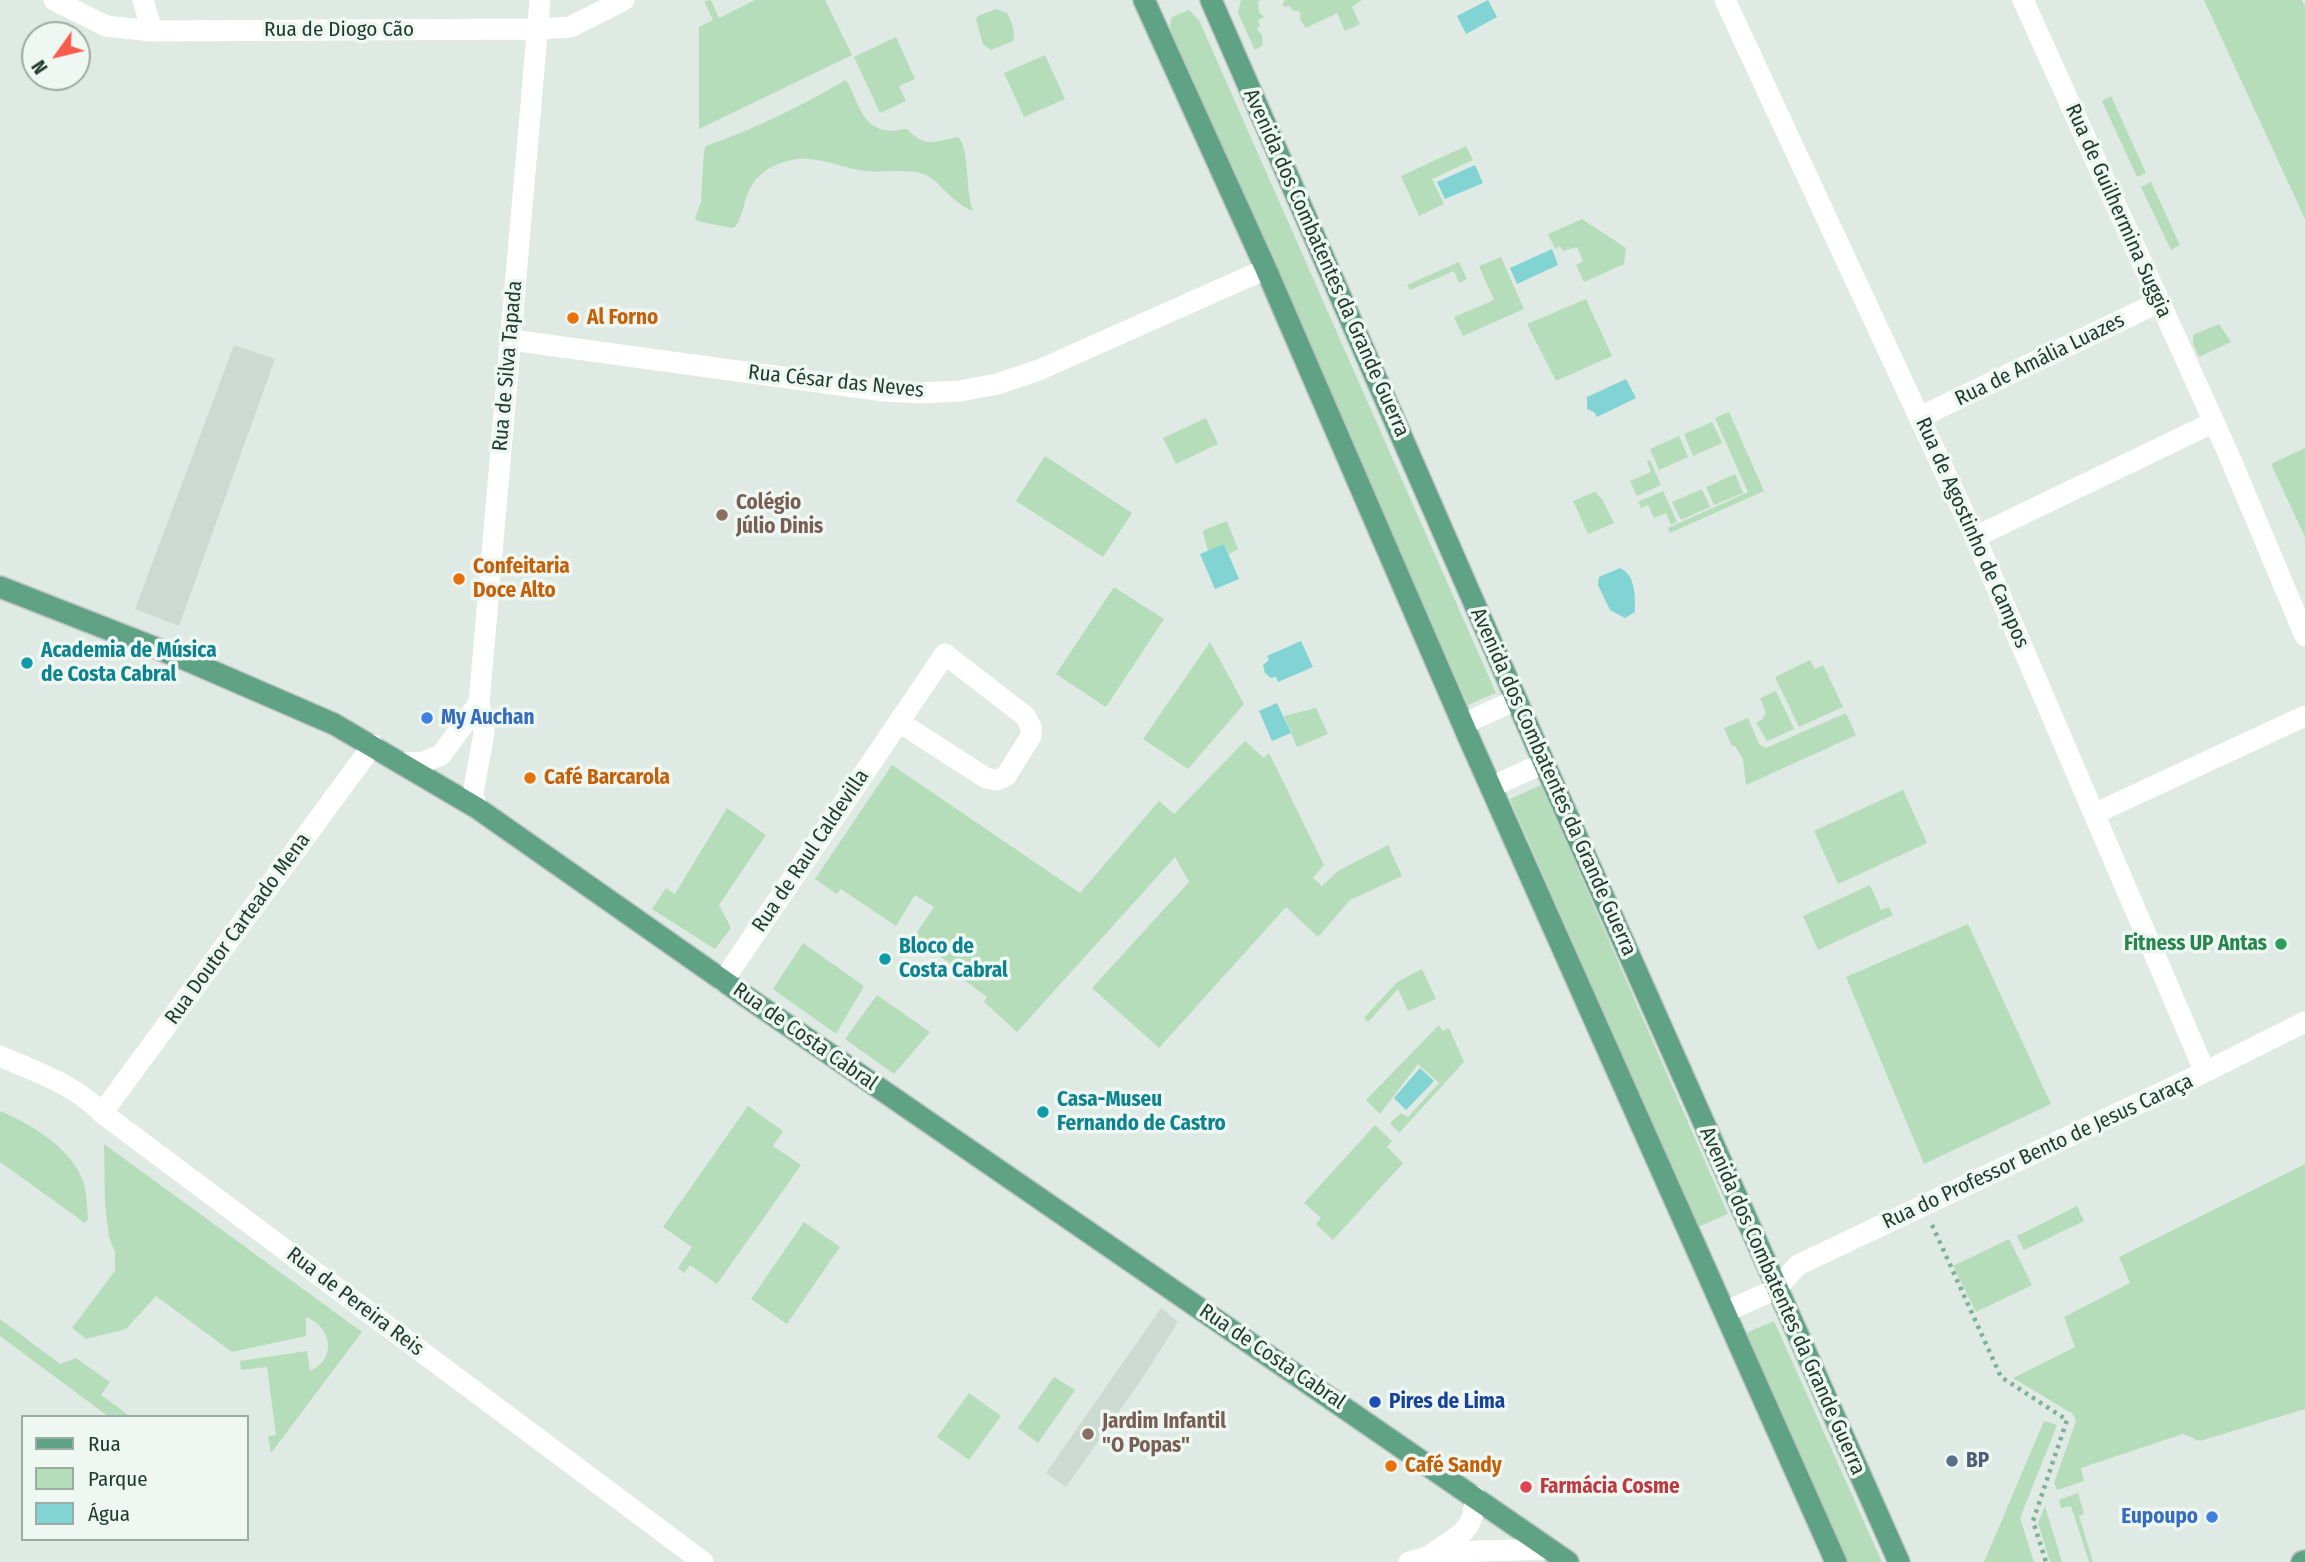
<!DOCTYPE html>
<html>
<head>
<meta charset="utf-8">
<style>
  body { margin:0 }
  #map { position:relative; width:2305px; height:1562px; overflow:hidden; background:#deeae3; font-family:"Fira Sans Condensed",sans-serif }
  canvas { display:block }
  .legend { position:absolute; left:21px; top:1415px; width:228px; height:126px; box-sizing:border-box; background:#eef7f1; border:2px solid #9baca3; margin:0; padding:9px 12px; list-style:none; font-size:21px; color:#1e3b2e }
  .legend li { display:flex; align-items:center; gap:14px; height:35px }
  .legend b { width:35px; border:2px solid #9baca3 }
  .north { position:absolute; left:21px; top:21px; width:70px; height:70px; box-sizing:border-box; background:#eef7f1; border:2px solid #9baca3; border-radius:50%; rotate:236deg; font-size:19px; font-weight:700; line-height:28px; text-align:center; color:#1e3b2e }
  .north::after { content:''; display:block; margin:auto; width:24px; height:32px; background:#f95b4d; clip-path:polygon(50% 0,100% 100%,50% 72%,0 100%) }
</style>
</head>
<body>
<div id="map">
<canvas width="2305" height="1562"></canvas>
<ul class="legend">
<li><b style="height:9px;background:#60a286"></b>Rua</li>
<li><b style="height:19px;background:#b5ddb9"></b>Parque</li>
<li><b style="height:19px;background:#82d3d3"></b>Água</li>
</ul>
<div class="north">N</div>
</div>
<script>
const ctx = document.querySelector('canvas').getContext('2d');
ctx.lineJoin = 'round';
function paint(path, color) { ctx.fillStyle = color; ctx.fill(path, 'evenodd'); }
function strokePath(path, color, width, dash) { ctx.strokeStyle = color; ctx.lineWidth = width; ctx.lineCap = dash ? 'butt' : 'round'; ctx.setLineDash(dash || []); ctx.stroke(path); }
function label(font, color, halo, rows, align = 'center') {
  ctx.font = font + ' "Fira Sans Condensed",sans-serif'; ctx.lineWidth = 7; ctx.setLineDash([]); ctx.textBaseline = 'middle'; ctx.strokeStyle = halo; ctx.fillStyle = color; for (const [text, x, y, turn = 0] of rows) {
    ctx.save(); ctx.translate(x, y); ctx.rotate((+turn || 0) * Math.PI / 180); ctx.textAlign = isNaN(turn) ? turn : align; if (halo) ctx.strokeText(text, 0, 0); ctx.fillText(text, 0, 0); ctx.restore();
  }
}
paint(new Path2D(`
  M234 345 275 359 179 626 135 609Z
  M1161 1308 1178 1322 1142 1379 1066 1487 1046 1473Z`), '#ccdad1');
paint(new Path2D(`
  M711 0 719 18 755 0H825L852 55 699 129V27L713 20 704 1Z
  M1241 0H1260L1258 3 1259 12 1264 17 1258 20 1260 26 1257 29 1262 35 1263 45 1255 50 1238 13Z
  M1285 0H1362L1352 7 1360 24 1345 31 1337 13 1306 28 1299 18 1301 16 1299 11H1293L1290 6 1285 7 1282 5Z
  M2204 0H2302L2305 6V219Z
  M996 9 1007 13C1011 22 1016 30 1013 41L991 50 983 44 976 20 978 16Z
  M1189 10 1199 20 1496 693 1468 705 1171 33 1170 24 1172 17Z
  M896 37 915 79 899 86 906 101 880 113 854 57Z
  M1045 55 1065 99 1024 117 1004 73Z
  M846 80C858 98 860 129 890 131 896 131 901 129 907 129 926 149 935 141 958 137 970 149 965 190 973 211 949 201 943 184 926 175 909 168 885 173 866 171 847 169 828 160 808 159 788 157 762 168 752 185 744 197 744 213 736 226L732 228 697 221 695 218 701 202 704 151 706 146C755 129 801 106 846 80Z
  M2111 96 2146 173 2137 177 2102 101Z
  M1466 146 1473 160 1432 179 1444 204 1419 216 1401 176Z
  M2151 182 2180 245 2171 250 2141 187Z
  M1582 219 1626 248 1624 264 1584 282 1576 265 1583 261 1577 247 1563 251 1560 246 1555 249 1548 234Z
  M1501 257 1524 309 1463 336 1454 317 1494 300 1479 266Z
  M1459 262 1467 279 1459 283 1454 271 1410 290 1407 285Z
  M1586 299 1612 356 1556 381 1527 324Z
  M2219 324 2231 342 2199 357 2193 344V335Z
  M1729 412 1764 491 1670 533 1668 528 1748 492 1715 418Z
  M1206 418 1218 444 1176 464 1163 438Z
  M1712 422 1722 443 1693 456 1684 434Z
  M1679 436 1688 457 1659 470 1650 449Z
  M2305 448V537L2271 464Z
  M1045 456 1132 513 1103 557 1016 501Z
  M1650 460 1661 485 1637 496 1630 481 1651 472 1647 461Z
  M1735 474 1743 493 1714 505 1706 487Z
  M1702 489 1710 507 1681 520 1672 502Z
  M1663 491 1677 522 1671 525 1666 513 1654 518 1648 505 1641 508 1638 502Z
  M1595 492 1602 499 1614 523 1588 534 1573 501Z
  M1227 521 1238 549 1229 554 1224 544 1208 551 1203 533 1204 530Z
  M1114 587 1164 619 1106 707 1056 674Z
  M1210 642 1244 704 1188 769 1143 739Z
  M1810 660 1815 669 1823 665 1843 707 1799 727 1775 677Z
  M1776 691 1794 729 1767 741 1756 722 1762 720 1766 713 1760 698Z
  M1316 708 1328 734 1297 747 1284 716Z
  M1846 713 1856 735 1746 785 1743 759 1735 746H1732L1724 728 1748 718 1759 744 1766 748Z
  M1245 741 1264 758 1269 753 1324 865 1313 878 1322 886 1338 871 1388 845 1402 876 1350 900 1318 937 1286 907 1159 1048 1092 988 1189 882 1175 857 1017 1032 984 1002 987 997 964 980 967 975 913 938 934 907 915 895 896 926 841 889 837 894 815 879 892 765 1080 893 1159 801 1174 814Z
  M1541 785 1728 1214 1698 1227 1510 799Z
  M1903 790 1927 843 1838 884 1814 831Z
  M727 808 766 835 719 905 731 928 715 949 652 909 666 888 675 894Z
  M1870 885 1881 910 1889 907 1893 915 1818 950 1803 916Z
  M1968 924 2051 1104 1924 1164 1846 977Z
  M803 943 864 986 836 1034 773 989Z
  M1422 969 1436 999 1408 1011 1398 989 1368 1022 1364 1018 1397 982Z
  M877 995 930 1032 894 1074 845 1039Z
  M1439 1025 1442 1031 1449 1028 1464 1062 1399 1133 1390 1123 1401 1113 1408 1117 1439 1083 1418 1064 1380 1114 1366 1100Z
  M748 1106 783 1131 773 1146 801 1165 717 1284 690 1265 684 1273 678 1268 692 1247 663 1227Z
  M0 1111C31 1124 71 1148 83 1181 87 1193 87 1207 88 1219L85 1223 0 1162Z
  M1375 1125 1392 1141 1387 1147 1403 1163 1333 1240 1316 1224 1321 1218 1304 1203Z
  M104 1144 362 1332 271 1453 268 1436 276 1435 267 1367 241 1370 240 1361 307 1351 310 1371C338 1359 331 1326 306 1317V1336L232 1352 156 1296 126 1329 86 1339 72 1328 115 1271V1252L109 1237 105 1204Z
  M2305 1164V1409L2200 1441 2183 1434 2081 1468 2084 1481 2057 1490 2054 1483 2076 1421 2073 1414 2013 1378 2075 1347 2064 1317 2130 1283 2119 1257Z
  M2077 1206 2084 1221 2024 1250 2017 1236Z
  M804 1222 840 1247 787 1324 751 1299Z
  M2009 1239 2032 1285 1976 1312 1953 1266Z
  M0 1319 60 1364 76 1358 110 1382 101 1395 131 1417H109L0 1336Z
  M1774 1321 1882 1562H1848L1746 1333Z
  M1054 1377 1075 1390 1038 1443 1018 1428Z
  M969 1393 1001 1416 969 1460 937 1437Z
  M2044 1421 2057 1425 2020 1518 2034 1562H1984Z
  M2078 1493 2084 1514 2079 1516 2093 1562H2089L2071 1506 2061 1508 2059 1500Z
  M2045 1506 2062 1562H2050L2038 1523Z`), '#b5ddb9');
paint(new Path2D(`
  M1488 0 1497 17 1466 34 1457 16Z
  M1475 165 1483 183 1445 199 1437 182Z
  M1552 249 1558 265 1517 284 1510 268Z
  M1626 379 1636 398 1597 417 1594 412 1587 409V397Z
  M1224 544 1239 579 1215 589 1200 554Z
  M1620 568C1636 575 1635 597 1635 612L1625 618 1610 610 1598 585 1599 577Z
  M1301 641 1313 667 1278 682 1276 677 1271 678 1265 673 1263 665 1269 660 1267 656Z
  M1277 703 1291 733 1272 741 1259 711Z
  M1420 1068 1434 1081 1406 1110 1394 1098Z`), '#82d3d3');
const major = new Path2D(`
  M1144 0 1266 269 1468 736 1836 1562
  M1211 0 1544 763 1899 1562
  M0 587 184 659 334 724 477 808 751 1000 1568 1562
  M2302 1562 2305 1561`);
strokePath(major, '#bcc4c0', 24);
strokePath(new Path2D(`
  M1932 1225 2001 1377 2067 1420 2033 1521 2046 1562`), '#7cb097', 4.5, [3.5, 5]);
strokePath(new Path2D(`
  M54 0 106 26 152 31 537 29 570 27 624 0
  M143 0 152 31
  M1725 0 1975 537 2205 1072
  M2023 0 2228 453 2305 636
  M511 340 884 391 921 393 960 391 997 384 1039 370 1266 269
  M1920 417 2159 302
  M1975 537 2214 422
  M1463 724 1516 700
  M404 763 424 762 441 755 479 703
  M1491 787 1544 763
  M477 808 473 794 484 733 479 703 540 0
  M2096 813 2305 716
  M723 981 945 654 1025 716 1031 727V736L1006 776 997 780 986 778 899 722
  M0 1056C36 1072 74 1084 102 1113L703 1562
  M102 1113 373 745
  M1725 1312 1776 1289 1798 1265 2205 1072 2305 1022
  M1432 1554C1460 1533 1474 1534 1475 1496
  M1409 1562 1448 1552 1548 1549`), '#fff', 21);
strokePath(major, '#60a286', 21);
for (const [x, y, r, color] of [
  [573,318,7,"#e8710a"],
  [722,515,7,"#8d6e63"],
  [459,579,7,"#e8710a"],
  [27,663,7,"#0f9aa8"],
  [427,718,7,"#3f7fe0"],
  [530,778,7,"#e8710a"],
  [2281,944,7,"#2e9e5b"],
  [885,959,7,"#0f9aa8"],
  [1043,1112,7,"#0f9aa8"],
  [1375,1402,7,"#1a4fb4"],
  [1088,1434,7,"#8d6e63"],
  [1952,1461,7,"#5c6f8a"],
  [1391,1466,7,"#e8710a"],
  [1526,1487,7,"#e0444e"],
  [2212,1517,7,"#3f7fe0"]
]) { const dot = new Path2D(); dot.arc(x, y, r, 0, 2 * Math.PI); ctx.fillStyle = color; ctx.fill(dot); strokePath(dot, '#eef7f1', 2.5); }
label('21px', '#1e3b2e', '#eef7f1', [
  ["Rua de Diogo Cão",339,30],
  ["Rua de Guilhermina Suggia",2118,211,66],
  ["Avenida dos Combatentes da Grande Guerra",1326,263,66],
  ["Rua de Amália Luazes",2040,360,-26],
  ["Rua de Silva Tapada",508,366,-85],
  ["Rua César das Neves",836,382,6],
  ["Rua de Agostinho de Campos",1972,533,66],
  ["Avenida dos Combatentes da Grande Guerra",1553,782,66],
  ["Rua de Raul Caldevilla",811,851,-56],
  ["Rua Doutor Carteado Mena",238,929,-54],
  ["Rua de Costa Cabral",805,1037,35],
  ["Rua do Professor Bento de Jesus Caraça",2038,1152,-25],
  ["Avenida dos Combatentes da Grande Guerra",1782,1301,66],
  ["Rua de Pereira Reis",355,1302,37],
  ["Rua de Costa Cabral",1272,1357,34]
]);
label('bold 21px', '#c56008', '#eef7f1', [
  ["Al Forno",587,318],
  ["Confeitaria",473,567],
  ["Doce Alto",473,591],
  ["Café Barcarola",544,778],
  ["Café Sandy",1405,1466]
], 'left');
label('bold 21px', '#785e54', '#eef7f1', [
  ["Colégio",736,503],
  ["Júlio Dinis",736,527],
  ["Jardim Infantil",1102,1422],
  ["\"O Popas\"",1102,1446]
], 'left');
label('bold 21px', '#0d838f', '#eef7f1', [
  ["Academia de Música",41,651],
  ["de Costa Cabral",41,675],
  ["Bloco de",899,947],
  ["Costa Cabral",899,971],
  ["Casa-Museu",1057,1100],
  ["Fernando de Castro",1057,1124]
], 'left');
label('bold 21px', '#366cbe', '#eef7f1', [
  ["My Auchan",441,718],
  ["Eupoupo",2198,1517,"right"]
], 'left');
label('bold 21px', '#27864d', '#eef7f1', [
  ["Fitness UP Antas",2267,944]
], 'right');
label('bold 21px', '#164399', '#eef7f1', [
  ["Pires de Lima",1389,1402]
], 'left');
label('bold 21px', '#4e5e75', '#eef7f1', [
  ["BP",1966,1461]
], 'left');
label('bold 21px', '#be3a42', '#eef7f1', [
  ["Farmácia Cosme",1540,1487]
], 'left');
</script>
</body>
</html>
